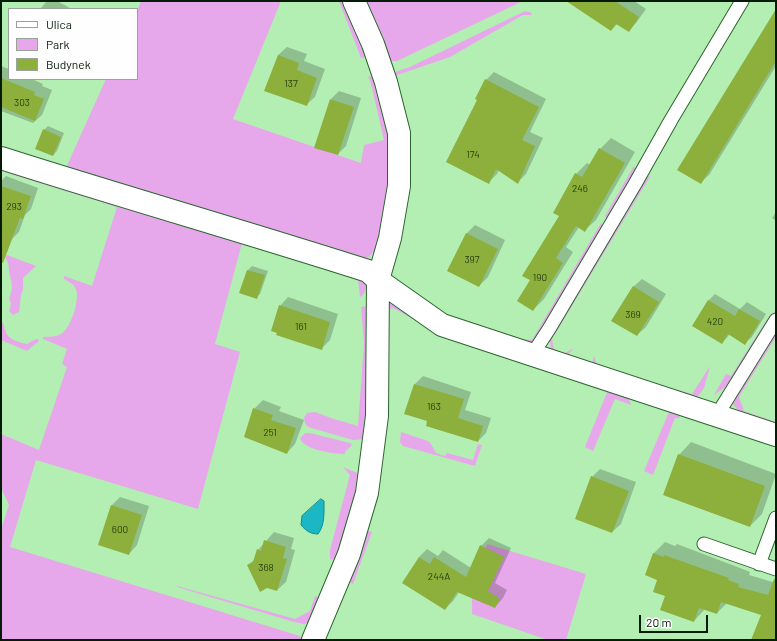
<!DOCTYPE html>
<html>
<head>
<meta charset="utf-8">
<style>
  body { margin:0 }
  #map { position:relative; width:777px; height:641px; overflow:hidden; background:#b3efb2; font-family:Barlow,sans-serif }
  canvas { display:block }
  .frame { position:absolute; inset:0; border:2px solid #041b05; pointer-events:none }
  .legend { position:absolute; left:8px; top:8px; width:130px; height:72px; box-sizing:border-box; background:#fefefe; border:1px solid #9aa39a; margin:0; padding:5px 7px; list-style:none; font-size:12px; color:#041b05 }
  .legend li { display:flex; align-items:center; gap:8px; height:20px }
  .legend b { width:20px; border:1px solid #9aa39a }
  .scale { position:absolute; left:639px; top:615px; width:69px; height:18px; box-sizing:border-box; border:2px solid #041b05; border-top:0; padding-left:5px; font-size:12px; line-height:14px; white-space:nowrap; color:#041b05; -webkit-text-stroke:3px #fefefe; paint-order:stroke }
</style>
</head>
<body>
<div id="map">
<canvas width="777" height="641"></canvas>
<div class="frame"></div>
<ul class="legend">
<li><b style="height:5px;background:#fff"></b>Ulica</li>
<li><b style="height:11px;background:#e6a8ea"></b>Park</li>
<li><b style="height:11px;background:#8daf3b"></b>Budynek</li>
</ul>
<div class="scale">20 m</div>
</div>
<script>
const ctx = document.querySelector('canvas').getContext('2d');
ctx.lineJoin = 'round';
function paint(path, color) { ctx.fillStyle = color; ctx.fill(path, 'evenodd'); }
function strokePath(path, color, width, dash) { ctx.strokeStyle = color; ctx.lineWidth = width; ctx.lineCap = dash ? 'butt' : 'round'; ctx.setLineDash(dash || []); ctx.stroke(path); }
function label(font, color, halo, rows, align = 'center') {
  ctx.font = font + ' Barlow,sans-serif'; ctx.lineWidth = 3.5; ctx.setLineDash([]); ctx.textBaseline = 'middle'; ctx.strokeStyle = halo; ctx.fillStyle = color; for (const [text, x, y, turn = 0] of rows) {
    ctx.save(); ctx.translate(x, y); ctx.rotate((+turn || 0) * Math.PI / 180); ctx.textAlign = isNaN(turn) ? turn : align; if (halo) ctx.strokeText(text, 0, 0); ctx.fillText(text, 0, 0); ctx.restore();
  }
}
paint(new Path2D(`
  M141 1H281L233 119 361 163 364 145 384 140 371 84 368 76 374 78 381 93 393 162 378 247 369 257 360 261 65 170 106 79H137V11Z
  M339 1H346L367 57 361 58Z
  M362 1H523L397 61H388Z
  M525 11 532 13 531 15H523L450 57 394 76 392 74 395 72 410 67Z
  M1 164 361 276 368 285 363 295 360 297 358 280 242 243 215 344 240 352 198 509 36 460 10 547 300 636 304 640H1V529L9 505 1 488V434L39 450 67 367 62 364 67 349 43 339V337C49 336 55 338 61 334 71 328 80 300 76 289 74 284 68 281 64 279V276L92 286 117 207 1 171Z
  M634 166 636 170 607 219 605 216Z
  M651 175 552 339 554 350 564 354 573 348C568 359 559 357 551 350L550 341 551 335 617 224 645 179Z
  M601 223 603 226 535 341 532 343 520 339 532 340Z
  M7 255 36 266 23 278V290L21 295 19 312 13 315 9 311 11 304 9 298C13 291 12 283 10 276 8 269 10 264 5 257Z
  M391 301 627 393 631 405 615 399 593 451 585 447 608 390 424 325 393 308 386 310 387 302Z
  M776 305 731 380 724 388 714 395 726 374 731 376Z
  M366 306 370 309 367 439 353 440 308 427 305 423 304 418 307 413 315 412 331 418 358 426 364 343 361 307Z
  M1 321C4 324 4 326 5 330 8 340 18 342 27 344L34 340 38 339 39 341 27 351 1 340Z
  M776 332V337L739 397 744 411 776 422V427C761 421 741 417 732 403L735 396Z
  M594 356 597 365 636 378 692 394 710 366 704 388 698 396 692 399 634 381 596 367 592 363Z
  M651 405 682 414 679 418H675L653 475 644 471 669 412Z
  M401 432 428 441 431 444 436 453 445 456 447 453 473 460 478 444 482 445 475 466 403 446 400 442Z
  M305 433H310L350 443 352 445 345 452V454C334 454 303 450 300 438Z
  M343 467 362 475 339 560 330 559V550L350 475Z
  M365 530 372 532 353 584 346 581Z
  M487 544 586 574 566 640H548L472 614V577Z
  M177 586 295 619 310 611 315 596 324 600 311 622 304 624 294 622 177 587Z`), '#e6a8ea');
const water = new Path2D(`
  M321 499 324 501C324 512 325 525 318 534 311 534 306 531 301 525L302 516Z`);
paint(water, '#1cb7c5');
strokePath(water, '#15888b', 1);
paint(new Path2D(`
  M47 1H57L70 8 69 9H40Z
  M574 1H634L646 9 636 23 629 31 618 23 611 30Z
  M776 12V66L709 175 700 183Z
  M287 47 307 54 304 61 325 69 315 97 306 105 278 55Z
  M1 66 9 69V79H32L43 84 42 86 52 90 42 115 33 123 1 111Z
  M494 72 546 99 530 132 543 138 526 174 518 182 499 170 497 174 489 182 479 100 486 80Z
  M339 91 361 98 346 146 338 154 331 99Z
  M48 126 64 133 57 151 53 155 44 130Z
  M611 138 635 152 596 220 585 230 579 227 566 247 573 252 544 299 533 310 531 280 561 216 576 174 587 163 591 165 600 149Z
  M6 176 38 188 31 209 25 215 19 232 11 240 1 237V181Z
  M776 212V221L772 218Z
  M475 225 505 240 488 277 479 286 466 234Z
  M252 266 268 271 260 294 256 298 241 293 248 270Z
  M642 279 666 294 646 327 637 335 633 287Z
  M715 294 740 309 747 302 766 314 752 337 745 343 730 334 722 343 708 301Z
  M288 297 338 314 330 340 321 349 280 306Z
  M423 376 471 392 465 410 491 418 486 433 478 441 428 421 415 384Z
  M263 400 281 407 279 411 304 420 295 444 287 453 254 409Z
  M691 442 776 474 762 514 750 526 679 455Z
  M600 469 636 482 621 524 612 532 592 477Z
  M120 497 149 506 137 545 129 554 111 506Z
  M274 532 294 538 291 549 295 550 286 582 277 590 248 565 255 559 258 550Z
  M489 538 511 548 495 583 507 590 503 598 495 607 459 592 453 601 445 609 419 557 427 549 438 556 443 550 471 568 481 546Z
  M665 542 675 546 677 544 740 568 750 572 749 575 776 583V640H753L762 614 727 603 717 613 705 609 694 621 666 595 659 579 653 554Z`), '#0003');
paint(new Path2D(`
  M566 1H615L639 17 629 32 616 24 611 31Z
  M776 9V61L701 184 677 170Z
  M278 55 299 63 297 70 317 78 307 106 264 91Z
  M1 78 35 92 34 95 44 99 35 121 1 107Z
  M485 79 539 107 522 140 535 146 518 184 496 169 489 184 446 162 477 100 475 99Z
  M330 99 354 107 338 155 314 148Z
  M43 129 61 137 53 156 35 149Z
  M599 148 625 163 585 232 576 226 556 258 563 263 533 311 517 301 530 280 522 276 559 216 553 213 575 173 582 177Z
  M1 186 31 196 23 219 20 218 3 263 1 262Z
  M466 233 498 249 479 287 447 271Z
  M247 270 265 275 257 299 239 293Z
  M633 286 659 302 637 336 611 321Z
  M708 300 735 316 739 309 760 321 745 345 728 334 722 344 692 326Z
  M279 305 330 322 322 350 276 335 277 333 271 331Z
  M414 384 464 399 458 418 483 426 478 442 426 426 427 421 404 414Z
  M253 408 273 415 271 420 296 428 287 454 244 437Z
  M678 454 765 486 750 527 663 495Z
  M591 476 629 491 612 533 575 519Z
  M111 505 142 515 129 555 98 545Z
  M264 540 286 547 283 558 287 559 277 591 267 588 260 592 247 565 253 562 257 549 261 551Z
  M480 545 504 557 488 591 500 599 495 608 457 592 445 610 402 583 419 557 430 564 434 557 466 577Z
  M653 553 664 557V555L729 578 728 580 739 584 738 587 768 595 774 579H776V640H751L761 615 721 602 717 614 699 608 694 622 660 610 665 596 653 592 657 580 645 575Z`), '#8daf3b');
const lane = new Path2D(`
  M532 355 549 329 635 184 671 120 742 1
  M717 415 776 320
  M704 544 776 569
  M759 564 776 518`);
const street = new Path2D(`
  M1 158C123 197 246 232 368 271L378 280 442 325 776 435
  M313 640 349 554 367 493 377 416 378 280 390 238 399 186V133L386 82 373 44 354 1`);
strokePath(lane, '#2c642f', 15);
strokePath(street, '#2c642f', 24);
strokePath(lane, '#fff', 13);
strokePath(street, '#fff', 22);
label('10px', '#264012', null, [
  ["137",291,84],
  ["303",22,103],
  ["174",473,155],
  ["246",580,189],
  ["293",14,207],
  ["397",472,260],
  ["190",540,278],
  ["369",633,315],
  ["420",715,322],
  ["161",301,327],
  ["163",434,407],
  ["251",270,433],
  ["600",120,530],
  ["368",266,568],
  ["244A",439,577]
]);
</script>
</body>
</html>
